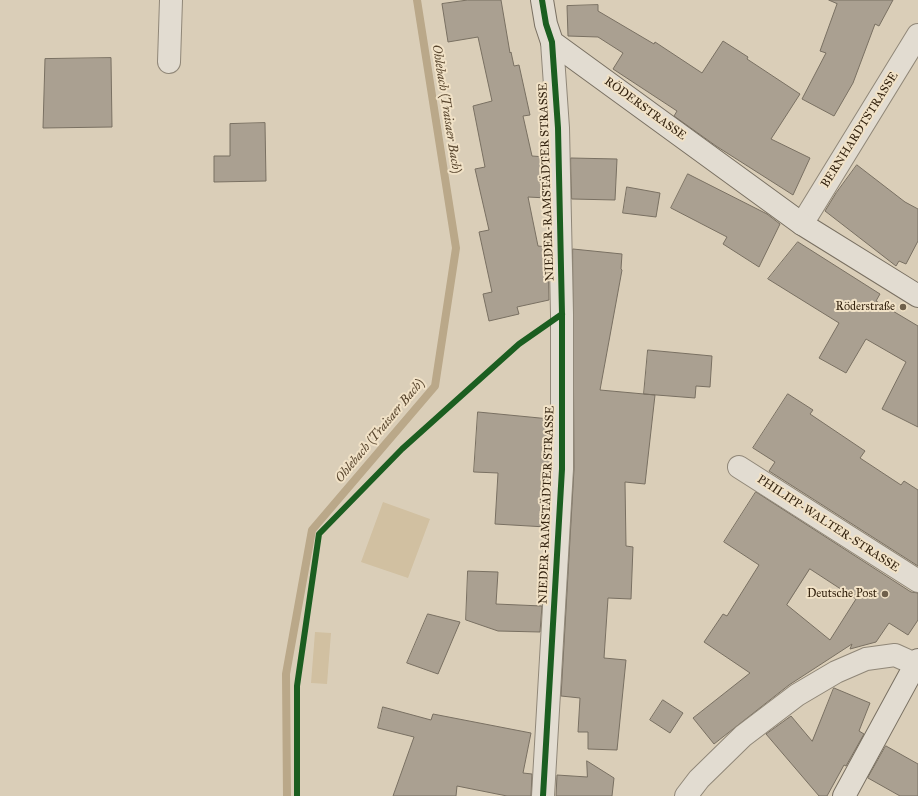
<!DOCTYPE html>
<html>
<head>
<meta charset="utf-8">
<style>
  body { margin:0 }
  canvas { display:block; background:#daceb8 }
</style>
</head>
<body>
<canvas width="918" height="796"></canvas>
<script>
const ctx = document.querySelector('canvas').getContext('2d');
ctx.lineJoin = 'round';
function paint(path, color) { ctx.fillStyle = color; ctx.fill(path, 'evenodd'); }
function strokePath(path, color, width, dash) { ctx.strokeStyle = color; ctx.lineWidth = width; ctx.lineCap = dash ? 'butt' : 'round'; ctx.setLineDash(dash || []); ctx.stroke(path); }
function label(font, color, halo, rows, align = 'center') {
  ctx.font = font + ' "IM FELL Great Primer",serif'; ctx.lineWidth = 4; ctx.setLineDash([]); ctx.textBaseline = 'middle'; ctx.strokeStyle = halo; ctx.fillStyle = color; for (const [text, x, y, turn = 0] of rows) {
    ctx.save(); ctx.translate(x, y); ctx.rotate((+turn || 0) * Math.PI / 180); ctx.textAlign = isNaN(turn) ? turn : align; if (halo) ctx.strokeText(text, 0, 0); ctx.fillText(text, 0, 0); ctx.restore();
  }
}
paint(new Path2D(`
  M383 502 430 519 408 578 361 562Z
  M315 632 331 633 327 684 311 683Z`), '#d1c0a1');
strokePath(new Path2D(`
  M287 796 286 674 312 530 435 386 456 248 417 0`), '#baa889', 8);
const building = new Path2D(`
  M468 0H501L510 53 511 52 514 66 519 65 530 115 523 116 532 156 546 157 547 198 528 197 538 246 548 247 549 300 517 307 519 314 489 321 483 294 492 292 479 232 489 230 475 169 485 167 473 106 492 101 478 37 448 42 442 4Z
  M829 0H893L879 26 875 24 853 83 834 116 802 99 826 53 820 51 837 4Z
  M598 5V11L654 44 655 42 702 73 723 41 748 57 747 59 800 94 771 139 810 158 793 195 716 146 674 116 677 111 613 69 623 53 598 37 568 36 567 6Z
  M111 58 112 127 43 128 45 59Z
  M265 123 266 181 214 182V156H230V124Z
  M571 158 617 159 615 200 572 199Z
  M857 165 905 202 918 209V241L906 264 899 261 896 266 825 211 836 193Z
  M688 174 767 214 780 224 759 267 723 244 727 237 671 208Z
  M627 187 660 193 656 217 623 213Z
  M798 242 880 294 876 301 918 326V427L882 409 906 362 866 339 846 373 819 358 839 323 768 279Z
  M573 249 622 254 621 269 622 270 600 390 655 395 645 484 625 482 626 546 633 547 631 599 608 598 604 658 626 660 617 750 588 749V732H578L580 698 561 696 574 469Z
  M648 350 712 356 710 387 696 386 695 398 644 394Z
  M788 394 813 410 810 414 865 451 860 458 901 485 904 481 918 490V566L769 471 775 462 753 448Z
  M478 412 550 419V469L546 527 495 524 498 473 474 472Z
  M756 492 911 592 918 593V620L908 635 889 623 876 642 850 649 852 644 789 685 714 744 693 718 750 673 704 642 723 614 727 616 759 565 724 542ZM810 569 856 599 830 640 787 605Z
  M468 571 498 572 496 604 542 606 540 632 498 631 466 620Z
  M428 614 460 622 438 674 407 663Z
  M834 688 870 703 859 731 864 734 846 766 844 765 827 796H819L766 734 791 716 812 741Z
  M663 700 683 713 670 733 650 720Z
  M383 707 431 720 433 714 531 733 523 773 532 774 531 796H507L457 786 456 796H393L414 737 378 728Z
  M886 746 918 764V796H900L868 778Z
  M587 761 614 778 612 796H556L557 775 587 777Z`);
paint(building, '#aaa091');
strokePath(building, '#797062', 1);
const street = new Path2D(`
  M169 62 171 0
  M802 224 918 35
  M739 467 918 581
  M543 796 562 469V314L558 128 552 42
  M686 796 699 779 743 736 797 695 836 672 866 659 895 655 915 664`);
const secondary = new Path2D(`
  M542 0 546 24 552 42 802 224 918 296
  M844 796 918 660`);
strokePath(street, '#908778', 24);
strokePath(secondary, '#797062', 24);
strokePath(street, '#e2dcd1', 22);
strokePath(secondary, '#e2dcd1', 22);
strokePath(new Path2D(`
  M542 0 546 24 552 42 558 128 562 314V469L543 796
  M297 796V686L319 534 402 449 519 344 562 314`), '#1b5e20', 6);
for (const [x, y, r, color] of [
  [903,307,4,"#6f604b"],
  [885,594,4,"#6f604b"]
]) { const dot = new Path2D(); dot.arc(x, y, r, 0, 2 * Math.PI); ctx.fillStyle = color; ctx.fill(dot); strokePath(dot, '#f1e2c7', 1.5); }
label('12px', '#352410', '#f1e2c7', [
  ["RÖDERSTRASSE",645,109,36],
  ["BERNHARDTSTRASSE",860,130,-58],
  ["NIEDER-RAMSTÄDTER STRASSE",547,182,-92],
  ["NIEDER-RAMSTÄDTER STRASSE",547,505,-88],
  ["PHILIPP-WALTER-STRASSE",828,524,33]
]);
label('12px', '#352410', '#f1e2c7', [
  ["Röderstraße",895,307],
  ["Deutsche Post",877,594]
], 'right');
label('italic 13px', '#59462e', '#f1e2c7', [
  ["Ohlebach (Traisaer Bach)",446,109,81],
  ["Ohlebach (Traisaer Bach)",380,431,-50]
]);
</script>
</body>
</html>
